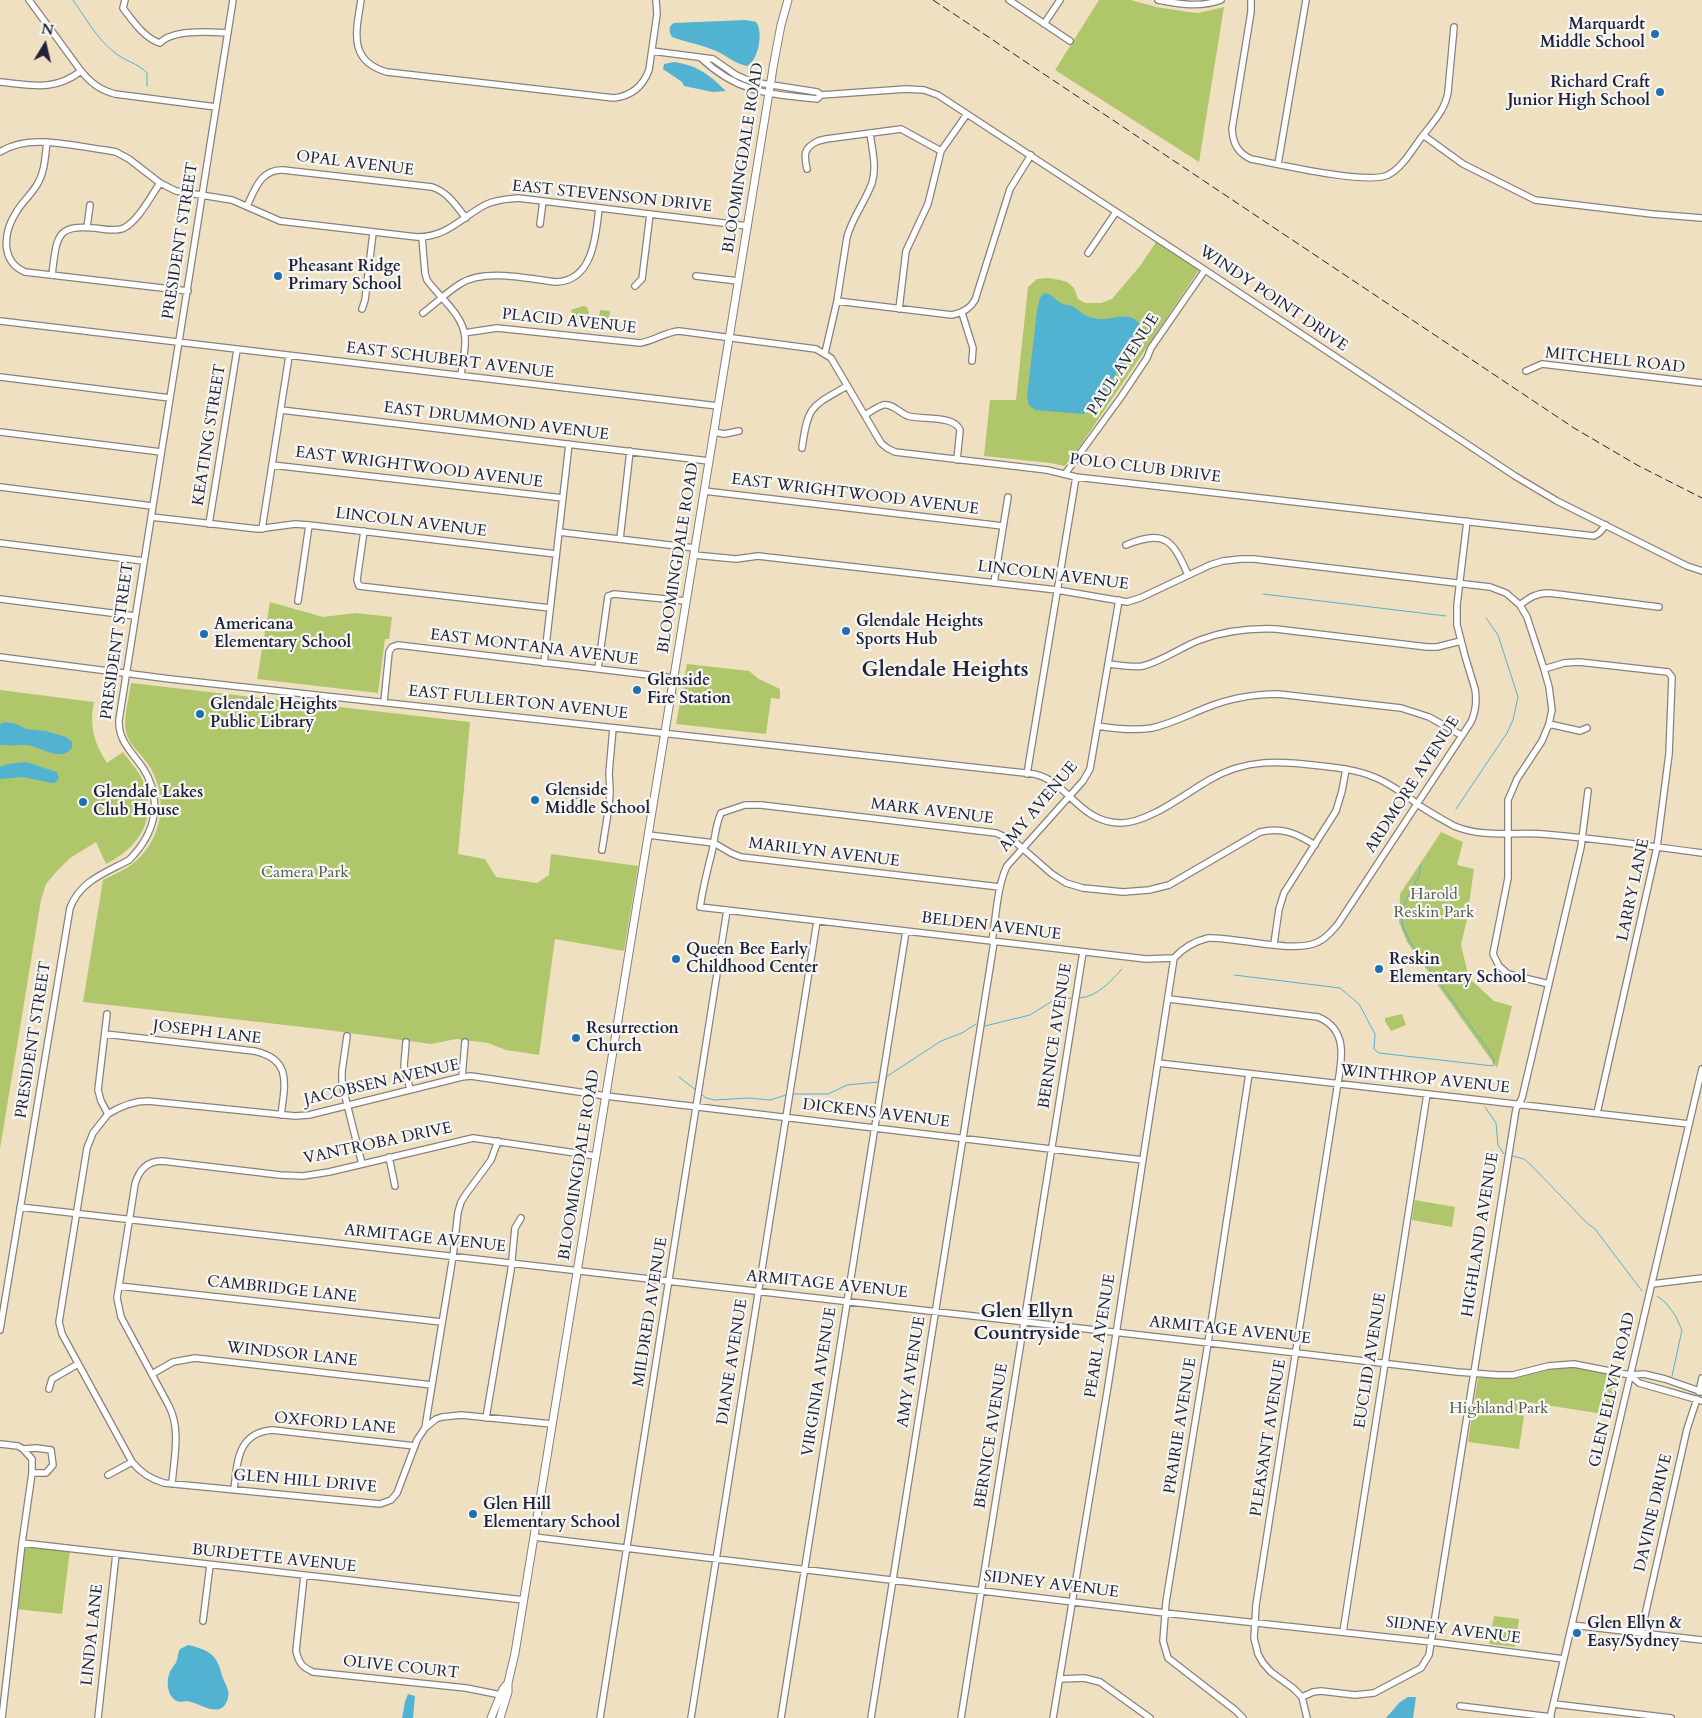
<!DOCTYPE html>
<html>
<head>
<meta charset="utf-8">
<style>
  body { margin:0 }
  #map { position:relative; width:1702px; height:1718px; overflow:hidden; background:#f0e0c2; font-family:Cardo,serif }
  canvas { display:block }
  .north { position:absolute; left:20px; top:20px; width:50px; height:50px; -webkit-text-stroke:4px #f6f6f2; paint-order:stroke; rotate:9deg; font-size:14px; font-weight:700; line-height:20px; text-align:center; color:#22223b }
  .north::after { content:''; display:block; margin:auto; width:18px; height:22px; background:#22223b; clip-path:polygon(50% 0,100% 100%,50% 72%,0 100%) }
</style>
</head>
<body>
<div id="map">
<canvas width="1702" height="1718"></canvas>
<div class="north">N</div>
</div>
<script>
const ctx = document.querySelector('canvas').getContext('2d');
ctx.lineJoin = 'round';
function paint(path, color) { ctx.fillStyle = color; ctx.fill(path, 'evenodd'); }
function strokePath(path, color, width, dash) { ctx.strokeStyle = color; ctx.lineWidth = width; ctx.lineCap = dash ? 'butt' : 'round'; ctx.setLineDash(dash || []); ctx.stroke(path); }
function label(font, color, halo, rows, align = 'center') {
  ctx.font = font + ' Cardo,serif'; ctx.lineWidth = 4.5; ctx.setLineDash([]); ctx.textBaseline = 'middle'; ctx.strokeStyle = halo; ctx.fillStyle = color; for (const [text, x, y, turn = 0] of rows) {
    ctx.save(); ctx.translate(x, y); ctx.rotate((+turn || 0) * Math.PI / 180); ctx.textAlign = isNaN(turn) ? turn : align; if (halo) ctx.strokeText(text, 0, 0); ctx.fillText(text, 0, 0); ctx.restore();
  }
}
paint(new Path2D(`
  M1099 0H1131L1156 7 1188 12 1198 13 1224 7 1199 162 1055 70Z
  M1158 239 1199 270 1070 461 1064 466 1051 463 984 456 990 400H1016L1028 287 1037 279 1048 278 1060 280 1067 282 1074 288 1078 299 1085 303H1101L1112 299 1140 266Z
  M583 306 587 307 589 313 586 316 574 320 571 310Z
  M600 310 610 311 608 329 598 328Z
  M270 602 323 617 356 613 392 617 389 639H385L378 693 257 679Z
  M687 664 749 671 759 679 780 689V699L771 698 766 734 676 724Z
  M131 683 470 722 458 854 485 859 496 877 537 883 549 875 551 854 638 866 624 951 555 939 539 1055 506 1050 488 1043 456 1039 431 1044 320 1029 83 1002 103 880C115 874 127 869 136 861 163 837 168 797 150 767 143 755 129 746 126 732 123 717 129 699 131 683Z
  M0 690 94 702C89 724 94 744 107 763L123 752C129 761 138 770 143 781 158 818 140 847 106 864L96 842 70 858 57 871 46 884 41 900 0 1149Z
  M1441 832 1463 842 1457 865 1474 869 1467 919 1461 945 1469 978 1494 1001 1512 1006 1497 1068 1407 942 1399 922 1400 894Z
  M1402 1014 1406 1025 1391 1031 1385 1021V1018Z
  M1415 1200 1455 1207 1452 1227 1412 1220Z
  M1585 1367 1618 1376 1610 1415 1526 1402 1519 1449 1468 1442 1478 1378H1516L1556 1368Z
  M23 1544 70 1550 62 1614 16 1609Z
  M1494 1616 1519 1619 1515 1647 1489 1644Z`), '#b0c66a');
paint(new Path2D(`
  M746 20 756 22C764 32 758 61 747 66 734 64 724 53 711 49 699 44 685 42 672 37 669 32 668 26 674 23Z
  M674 62C699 66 708 74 726 91L713 92 684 86 682 82 663 69 664 64Z
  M1044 293C1053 294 1054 299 1061 303 1064 305 1069 305 1072 306 1080 311 1084 316 1093 318 1113 323 1130 306 1143 329L1141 336 1100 398 1091 409 1084 414 1035 410 1029 405 1027 396 1037 311 1040 298Z
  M4 722 16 724 26 729 46 731 66 737 72 742V748C59 763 41 746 26 745 18 745 10 746 1 745H0V724Z
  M26 762 57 772 59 778 55 783H52L23 777 0 779V767L8 764Z
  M188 1645C206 1649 217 1654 221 1672 223 1682 232 1690 227 1701 220 1718 203 1705 191 1702 186 1700 181 1703 177 1701 166 1696 166 1678 171 1670 173 1666 176 1664 177 1660 178 1656 178 1653 180 1649Z
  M408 1694 415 1696 413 1718H402L405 1702Z
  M1408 1697H1416L1413 1718H1386L1400 1702Z`), '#52b2d1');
strokePath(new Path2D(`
  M73 0C85 17 97 39 114 52 124 61 138 63 147 73V86
  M1263 594 1446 616
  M1456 809 1507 733 1513 720 1518 697 1498 635 1486 618
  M1234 975 1340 988 1359 1004 1375 1034 1374 1049 1379 1053 1493 1066 1494 1060 1491 1054 1410 942 1403 927 1401 910 1419 876 1421 865
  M1080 998C1098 996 1110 982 1122 969
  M985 1026 1030 1015 1054 1000 1072 998
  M679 1077 696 1090
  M886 1077 941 1041 962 1033 976 1024
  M701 1094 706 1098 715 1100 748 1098 770 1100 786 1095
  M793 1094H828L847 1085 878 1082
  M1485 1107 1496 1123 1498 1145 1504 1154
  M1512 1156 1524 1159 1531 1165 1587 1223 1595 1229 1642 1291
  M1657 1296 1665 1302 1675 1315 1682 1330 1672 1376`), '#52b2d1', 1);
const minor = new Path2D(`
  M29 0 81 71C91 83 100 90 115 94L216 107
  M125 0 123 8C133 21 144 38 160 43 173 29 210 32 228 33
  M361 0C356 32 348 61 387 72L614 98C631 96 643 86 649 70L657 14 656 0
  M1009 0 1070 41
  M1158 0C1180 4 1199 8 1221 0
  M1251 0V12L1232 129C1233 144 1238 153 1251 159 1277 164 1368 185 1388 175 1402 168 1412 150 1421 138 1432 123 1445 111 1448 92L1454 27
  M1044 24 1060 0
  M652 51 713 59 736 75 745 79 759 83 817 92 821 95
  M701 58C738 93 769 94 817 99L821 95 906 89 924 90 938 95 1202 268 1515 476 1557 501 1687 566 1702 571
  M0 82C31 85 54 92 81 71
  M1423 135 1463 164 1535 200 1652 214 1702 218
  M47 142C45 156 45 171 38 183 32 194 23 201 17 211 3 232 0 261 25 272L188 291
  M0 152C29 133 72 146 105 150L116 152 129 159 160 183 176 191 232 200 280 221 417 237C449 237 462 216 487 204 498 199 507 199 518 198L748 226
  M1278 164 1306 0
  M807 169C804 155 803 148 818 141L826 139 901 129 941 151
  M247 206C255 189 261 169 283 170L432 187C448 192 456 206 466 218
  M540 224 543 201
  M87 227 90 205
  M422 237 425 273 427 280C439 297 464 315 465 338 466 350 462 364 461 376
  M1088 253 1116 212
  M52 275C57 234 56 223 102 229 109 230 117 231 124 228 138 221 151 196 160 183
  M696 276 738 281
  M635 286 642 279 650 214
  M837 301 952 315C962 313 970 309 975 300L1010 189 1031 155
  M362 309 365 300 373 233
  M899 309 906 251 928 204 941 151 967 114
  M423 313C435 304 447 292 460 284 484 268 529 279 556 282 593 281 596 236 599 208
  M962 313 973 348 972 361
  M0 321 718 406
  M464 333 497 328 640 343C654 341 665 332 679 331L816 349 831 358 881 443 887 448 895 452 1047 470 1076 477 1594 536 1599 533 1606 525
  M825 353 837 301 847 237C852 218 865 202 872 183 877 167 872 149 870 133
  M1526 371 1542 364 1702 383
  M0 377 170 398
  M281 410 709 461
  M865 415C870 412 877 407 883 405 892 403 900 413 908 416 922 420 954 415 960 430L957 460
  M0 432 161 452
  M714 432 724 434 739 431
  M802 448C808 405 811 407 847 386
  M272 465 563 498
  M1065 474 1121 397 1147 358 1151 348 1205 270
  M0 487 152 506
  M704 491 1003 526
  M151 517 258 529 295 524 309 525 556 554
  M209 524 237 350
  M262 529 289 356
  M364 531 357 580 359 586 550 608
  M559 532 695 548
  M620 539 630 451
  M0 543 144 561
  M1126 545C1165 529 1173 540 1188 575
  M694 555 736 559 758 556 1057 590 1127 602 1140 598 1210 565 1223 561 1241 559H1254L1490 587 1506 593 1520 605 1527 617 1544 669 1549 687 1552 710 1549 724 1542 741 1517 779 1508 800V878L1493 954 1499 966 1508 974 1549 984
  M994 583 1008 497
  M0 599 135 616
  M298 601 309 525
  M1520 605C1530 597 1537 593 1549 593L1659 607
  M0 657 170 679 1034 774C1068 781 1079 823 1121 823 1148 823 1185 794 1209 780 1247 758 1279 761 1322 766 1340 768 1357 770 1374 777 1389 783 1403 793 1416 803 1428 812 1442 819 1454 826 1483 838 1512 832 1542 834 1595 838 1649 846 1702 853
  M544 663 569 444
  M1109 664C1120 665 1132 668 1143 666 1163 661 1181 647 1200 640 1224 631 1250 628 1276 629L1427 647H1437L1461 641
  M598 669 608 596 614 594 686 601
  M1544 669 1564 663 1579 662 1668 672 1672 677 1669 754 1657 847 1597 1113
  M384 702 389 652 392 647 398 645 674 678
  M1549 724 1580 731 1587 728
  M1098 726C1116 729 1134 731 1152 728 1170 724 1186 716 1203 709 1227 699 1252 694 1278 694L1401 708 1429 717 1461 735
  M1027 774 1076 477
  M576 795V791
  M648 835 714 843 731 853 741 857 1000 887
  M1315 845C1296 833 1282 827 1260 832L1169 885 1149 890 1123 892 1083 888 1066 883 1052 874 1014 841 996 833 761 805H745L721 813C715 826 715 839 712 852 707 871 703 888 700 907L1146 959 1174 958C1183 948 1196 941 1208 938 1237 937 1294 954 1318 942 1327 938 1332 931 1338 924L1471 722C1476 711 1477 701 1475 689L1465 656 1457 625V605L1467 521
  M602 850 609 806 610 790 609 773 613 728
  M992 941C996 918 997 886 1007 866L1083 781 1090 769 1119 600
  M1274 944 1279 909 1284 893 1336 811 1342 791 1346 769
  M1169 999 1318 1017C1352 1031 1340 1066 1336 1095L1256 1605 1254 1638 1258 1654 1263 1663 1271 1672 1293 1688 1302 1697 1307 1718
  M107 1014 98 1090 101 1101 108 1114 93 1133 87 1148 59 1322 62 1334 132 1462C141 1473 150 1479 164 1483L380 1504 391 1500 397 1493 417 1440 425 1428 436 1419 442 1417 461 1415 552 1424
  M105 1034 254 1051C292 1059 285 1084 281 1115
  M347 1036 342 1071V1084L362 1164
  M406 1042 404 1066 410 1089
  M1158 1063 1689 1124
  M462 1077 465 1042
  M108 1114C121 1106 133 1101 148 1101L295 1116 309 1115 462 1077 471 1076 606 1096 1143 1160
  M389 1157 395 1186
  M20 1207 1297 1353 1457 1372 1498 1375H1513L1548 1366 1574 1364 1630 1375 1644 1374 1665 1379 1702 1392
  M1652 1284 1702 1278
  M119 1286 442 1322
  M0 1330 70 908C80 881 105 873 129 860 155 834 164 801 143 768 132 752 118 741 119 720L233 0
  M152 1374 173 1362 195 1358 432 1385
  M1630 1375 1639 1383 1702 1401
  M49 1389 52 1379 78 1364
  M1699 1392 1702 1378
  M486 1418 511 1270 515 1228 521 1218
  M425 1428 453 1256 458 1212 461 1202 466 1194 491 1160 498 1141
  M0 1444 18 1446 23 1449 32 1459V1473L22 1543 2 1718
  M23 1449 36 1448 51 1450 53 1465 46 1473H32
  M108 1475 132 1462
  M172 1484C174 1457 181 1430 169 1406L121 1317 117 1298 135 1184C139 1170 147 1161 162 1161L280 1175 303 1176 329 1172 473 1138 596 1156
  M234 1490C237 1463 237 1433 272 1430L415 1446
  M534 1537 1165 1613 1432 1642 1564 1659
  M22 1543 524 1600
  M304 1576 296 1651C299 1663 302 1667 313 1672L466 1688 501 1695
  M203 1621 210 1565
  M1572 1625 1702 1640
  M1343 1632 1427 1094
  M1641 1633 1687 1429 1697 1399
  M1060 1679 1084 1678 1100 1682 1150 1718
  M1302 1697 1313 1692 1321 1691 1355 1695 1374 1693 1421 1668 1429 1655 1516 1109 1522 1098 1581 847 1588 791
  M1554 1704 1671 1718
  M1460 1706 1551 1717
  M98 1718 116 1554
  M600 1718 727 910
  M691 1718 817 921
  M781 1718 906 931
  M871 1718 994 942
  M961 1718 1083 952
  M1053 1718 1108 1386 1174 958
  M1243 1718 1235 1710 1168 1658 1163 1641 1166 1602 1208 1343 1249 1074
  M1550 1718 1702 1069`);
const major = new Path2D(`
  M491 1718 503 1689 508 1683
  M500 1718 508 1692V1683L515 1653 774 62 781 25 788 0`);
strokePath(minor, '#89817e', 8);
strokePath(major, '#89817e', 9);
strokePath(minor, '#fff', 5.5);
strokePath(major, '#fff', 7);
strokePath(new Path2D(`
  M933 0 1574 428 1637 465 1702 498`), '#22223b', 1, [8, 4]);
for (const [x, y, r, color] of [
  [1655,34,5,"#1f6fb2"],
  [1660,92,5,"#1f6fb2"],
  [278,276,5,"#1f6fb2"],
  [846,631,5,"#1f6fb2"],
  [204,634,5,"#1f6fb2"],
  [637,690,5,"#1f6fb2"],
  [200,714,5,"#1f6fb2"],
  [535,800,5,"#1f6fb2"],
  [83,802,5,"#1f6fb2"],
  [676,959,5,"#1f6fb2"],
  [1379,969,5,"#1f6fb2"],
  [576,1038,5,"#1f6fb2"],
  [473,1514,5,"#1f6fb2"],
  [1577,1633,5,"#1f6fb2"]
]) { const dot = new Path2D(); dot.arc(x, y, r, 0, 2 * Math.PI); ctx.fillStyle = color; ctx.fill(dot); strokePath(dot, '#f6f6f2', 2); }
label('bold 16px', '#22223b', '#f6f6f2', [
  ["Marquardt",1645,25,"right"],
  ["Middle School",1645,43,"right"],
  ["Richard Craft",1650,83,"right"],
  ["Junior High School",1650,101,"right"],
  ["Pheasant Ridge",288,267],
  ["Primary School",288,285],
  ["Glendale Heights",856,622],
  ["Sports Hub",856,640],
  ["Americana",214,625],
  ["Elementary School",214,643],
  ["Glenside",647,681],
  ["Fire Station",647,699],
  ["Glendale Heights",210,705],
  ["Public Library",210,723],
  ["Glenside",545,791],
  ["Middle School",545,809],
  ["Glendale Lakes",93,793],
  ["Club House",93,811],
  ["Queen Bee Early",686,950],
  ["Childhood Center",686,968],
  ["Reskin",1389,960],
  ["Elementary School",1389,978],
  ["Resurrection",586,1029],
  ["Church",586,1047],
  ["Glen Hill",483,1505],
  ["Elementary School",483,1523],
  ["Glen Ellyn &",1587,1624],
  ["Easy/Sydney",1587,1642]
], 'left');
label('16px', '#22223b', '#f6f6f2', [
  ["BLOOMINGDALE ROAD",744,158,-81],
  ["OPAL AVENUE",355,164,7],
  ["EAST STEVENSON DRIVE",612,197,6],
  ["PRESIDENT STREET",181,241,-81],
  ["WINDY POINT DRIVE",1273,299,34],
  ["PLACID AVENUE",569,322,6],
  ["EAST SCHUBERT AVENUE",450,361,7],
  ["MITCHELL ROAD",1615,361,6],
  ["PAUL AVENUE",1124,365,-57],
  ["EAST DRUMMOND AVENUE",496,422,7],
  ["KEATING STREET",210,435,-81],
  ["EAST WRIGHTWOOD AVENUE",419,468,7],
  ["POLO CLUB DRIVE",1145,469,7],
  ["EAST WRIGHTWOOD AVENUE",855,495,7],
  ["LINCOLN AVENUE",411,523,7],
  ["BLOOMINGDALE ROAD",679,558,-81],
  ["LINCOLN AVENUE",1053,576,7],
  ["PRESIDENT STREET",118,641,-82],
  ["EAST MONTANA AVENUE",534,648,7],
  ["EAST FULLERTON AVENUE",518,703,6],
  ["ARDMORE AVENUE",1413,785,-57],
  ["AMY AVENUE",1039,807,-50],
  ["MARK AVENUE",932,812,7],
  ["MARILYN AVENUE",824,853,7],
  ["LARRY LANE",1634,890,-78],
  ["BELDEN AVENUE",991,927,7],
  ["JOSEPH LANE",207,1033,7],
  ["BERNICE AVENUE",1056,1036,-81],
  ["PRESIDENT STREET",34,1040,-81],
  ["WINTHROP AVENUE",1425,1080,6],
  ["JACOBSEN AVENUE",382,1083,-13],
  ["DICKENS AVENUE",876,1114,7],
  ["VANTROBA DRIVE",378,1144,-12],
  ["BLOOMINGDALE ROAD",580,1165,-81],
  ["HIGHLAND AVENUE",1481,1235,-81],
  ["ARMITAGE AVENUE",425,1239,6],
  ["ARMITAGE AVENUE",827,1285,6],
  ["CAMBRIDGE LANE",282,1290,6],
  ["MILDRED AVENUE",651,1312,-81],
  ["ARMITAGE AVENUE",1230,1331,6],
  ["PEARL AVENUE",1101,1336,-81],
  ["WINDSOR LANE",292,1355,6],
  ["EUCLID AVENUE",1371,1361,-81],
  ["DIANE AVENUE",733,1362,-81],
  ["AMY AVENUE",912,1372,-81],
  ["VIRGINIA AVENUE",820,1382,-81],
  ["GLEN ELLYN ROAD",1613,1390,-77],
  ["OXFORD LANE",335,1424,5],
  ["PRAIRIE AVENUE",1181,1426,-81],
  ["BERNICE AVENUE",992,1436,-81],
  ["PLEASANT AVENUE",1269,1438,-81],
  ["GLEN HILL DRIVE",305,1482,5],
  ["DAVINE DRIVE",1654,1513,-77],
  ["BURDETTE AVENUE",274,1559,6],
  ["SIDNEY AVENUE",1051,1585,7],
  ["SIDNEY AVENUE",1453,1631,7],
  ["LINDA LANE",93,1635,-84],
  ["OLIVE COURT",401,1668,6]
]);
label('16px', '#545b4b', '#f6f6f2', [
  ["Camera Park",305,873],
  ["Harold",1434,895],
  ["Reskin Park",1434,913],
  ["Highland Park",1499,1409]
]);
label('bold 19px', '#22223b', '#f6f6f2', [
  ["Glen Ellyn",1027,1313],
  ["Countryside",1027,1335]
]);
label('bold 21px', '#22223b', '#f6f6f2', [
  ["Glendale Heights",945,671]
]);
</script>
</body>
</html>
